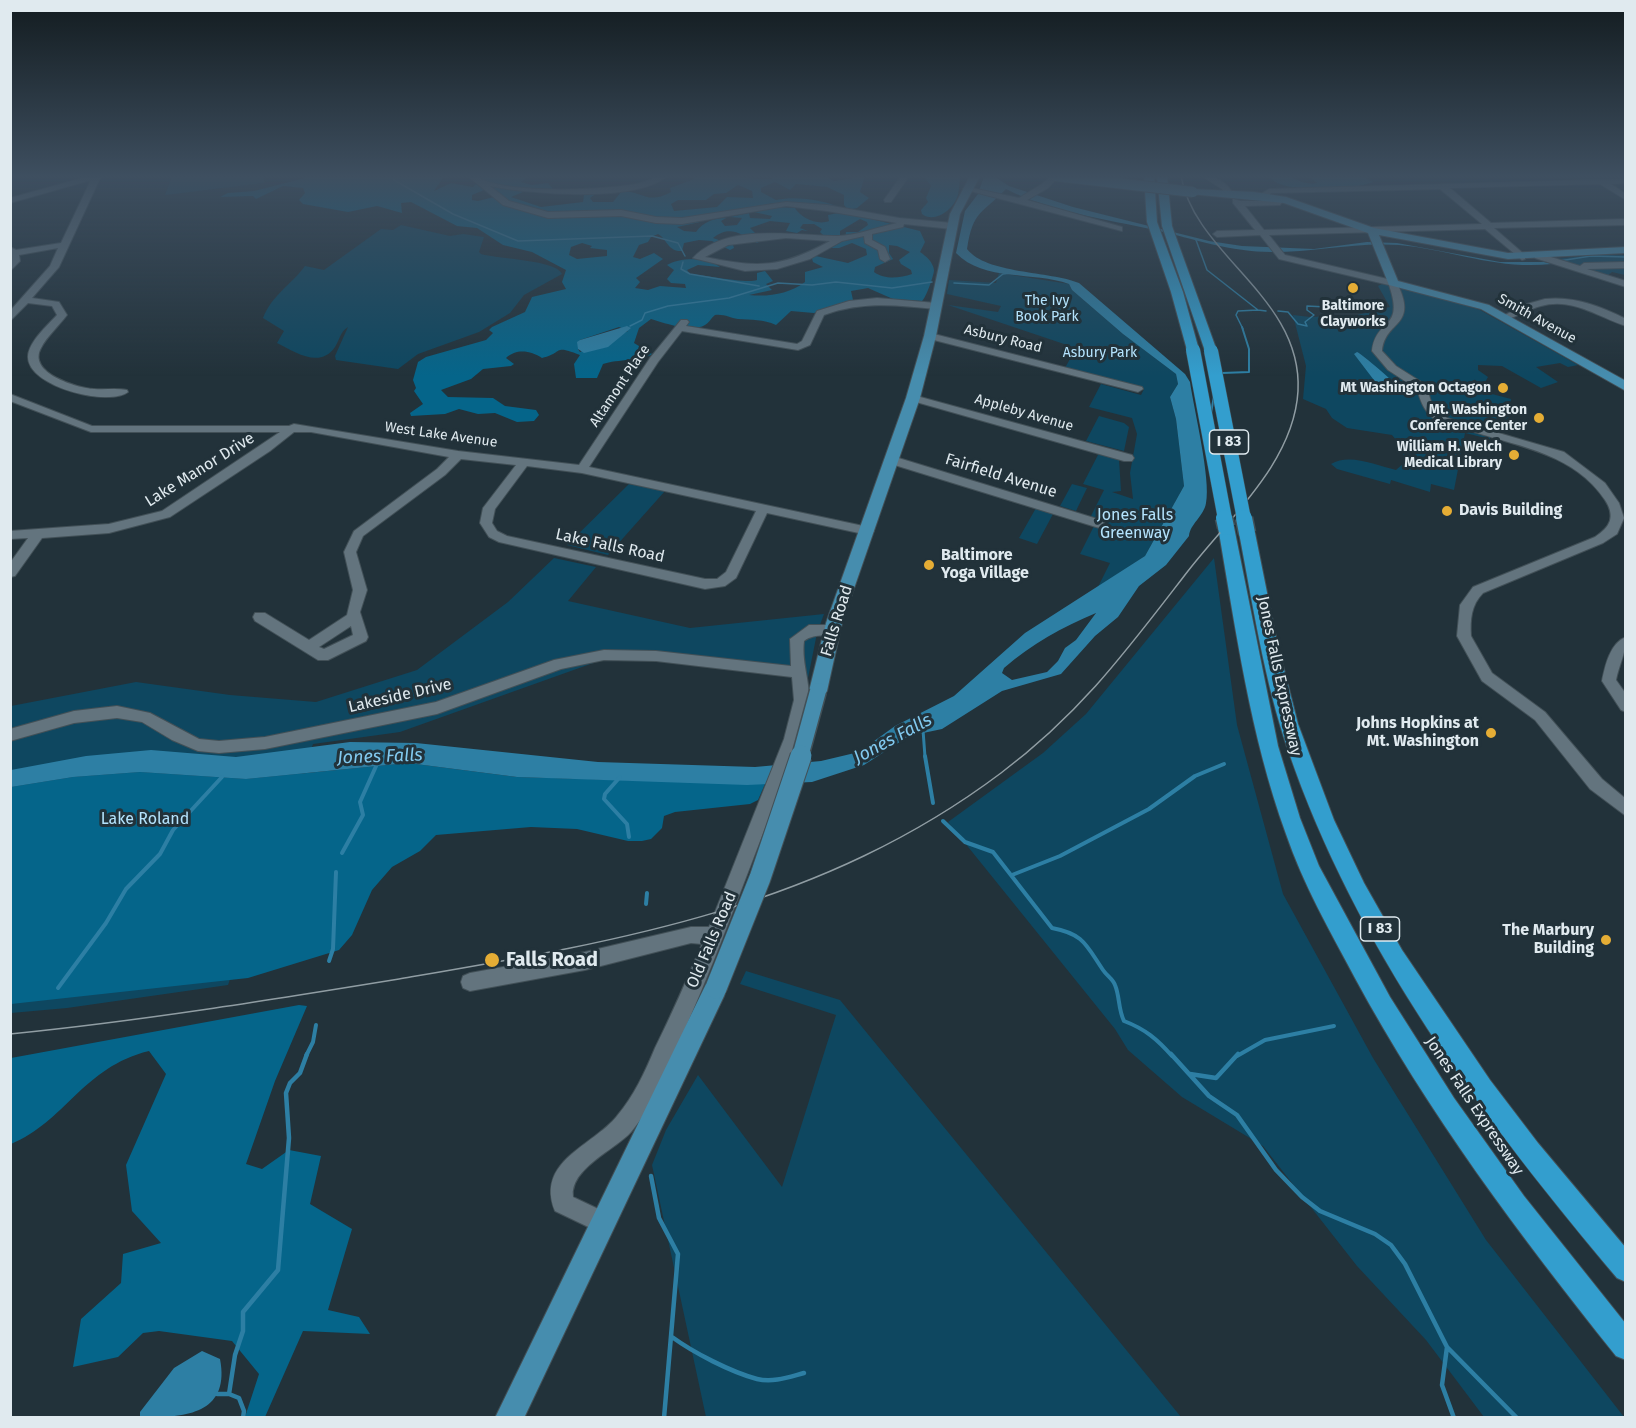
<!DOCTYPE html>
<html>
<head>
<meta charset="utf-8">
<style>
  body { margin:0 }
  #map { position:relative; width:1636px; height:1428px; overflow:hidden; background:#22323a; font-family:"Fira Sans",sans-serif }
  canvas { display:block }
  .frame { position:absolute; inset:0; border:12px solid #e0eaef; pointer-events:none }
</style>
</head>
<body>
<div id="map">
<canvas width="1636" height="1428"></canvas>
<div class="frame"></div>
</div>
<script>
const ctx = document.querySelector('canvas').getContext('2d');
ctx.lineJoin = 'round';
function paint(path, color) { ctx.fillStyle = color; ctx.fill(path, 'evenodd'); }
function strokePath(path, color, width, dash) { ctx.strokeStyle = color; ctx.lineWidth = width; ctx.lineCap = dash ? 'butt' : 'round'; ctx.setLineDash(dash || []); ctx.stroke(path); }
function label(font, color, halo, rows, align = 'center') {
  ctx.font = font + ' "Fira Sans",sans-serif'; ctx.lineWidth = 6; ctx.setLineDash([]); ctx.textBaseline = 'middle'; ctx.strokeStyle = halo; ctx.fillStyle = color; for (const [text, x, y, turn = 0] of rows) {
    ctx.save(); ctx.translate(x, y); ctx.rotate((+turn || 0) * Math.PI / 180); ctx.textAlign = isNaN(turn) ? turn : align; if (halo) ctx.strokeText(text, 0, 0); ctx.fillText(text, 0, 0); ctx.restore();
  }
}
paint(new Path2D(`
  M172 176H265L264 183 165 195Z
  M401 225 450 236 463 234 484 237 479 252 481 254C498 259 557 260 562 274L524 295 510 313 479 332 418 354 398 369 336 360 335 356 348 327C340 332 340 339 335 347 320 369 295 352 277 343L284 331 263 318C272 295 291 285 305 266L324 270 381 229 393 230Z
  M1591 255H1625V275L1612 272 1607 276 1555 259Z
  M999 273 1069 284 1072 290 1123 334 1176 374 1178 384 1170 397 1176 419 1184 486 1145 556 1098 587 1110 563 1080 554 1094 526 1105 527 1109 524 1090 518 1104 490 1083 484 1099 453 1119 459 1121 491 1112 492 1133 499 1130 473 1137 434 1132 418 1089 407 1101 384 1141 395 1144 389 1065 368 1076 348 948 305 998 312 1001 306 947 294 949 280 996 283Z
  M1382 284 1436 296 1480 310 1578 365 1568 367 1560 363 1536 367 1558 382 1541 388 1502 366 1478 365V370L1488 377 1483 386 1492 394 1511 399 1508 421 1493 418 1490 439 1465 433 1454 490 1431 484 1430 492 1391 480 1390 484 1337 469 1331 464C1349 453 1376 465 1396 470L1405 462 1401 446 1392 435 1347 428 1332 418 1326 409 1303 399 1306 366 1293 315 1310 317 1357 315 1390 307 1378 286Z
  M1099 416 1124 423 1129 427 1124 451 1086 441Z
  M629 484 665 491 608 555 567 545Z
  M1072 484 1087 488 1076 511 1060 506Z
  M1036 508 1053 514 1037 544 1019 538Z
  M554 558 596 567 568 601 690 628 824 614 817 633 808 678 676 661 610 657 400 732 313 744 228 985 67 1008 11 1013V706L136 682 230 695 316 702 417 670 508 602Z
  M1214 558 1237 725 1283 894 1373 1058 1486 1240 1624 1417H1484L1426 1340 1357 1266 1263 1146 1182 1097 1128 1050 1115 1029 948 822 1043 753 1086 714Z
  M746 971 840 1000 1181 1417H706L652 1165 666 1130 698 1075 782 1187 836 1015 740 984Z`), '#0e4760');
paint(new Path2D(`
  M312 176H452L443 178 434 191 451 183 473 187 476 184 484 190 472 195V200L478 201 494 197C536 224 570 213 616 215 645 216 672 223 700 222L677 227 684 231 696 232C703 222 714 218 726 218L721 221 725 226 737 225 742 218 730 217 749 213 750 218 770 219 772 216 754 212 776 207 795 208C800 217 817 226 829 221L828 215 843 212 920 231 925 242 920 252C926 256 933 262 934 270 934 275 926 298 922 301L893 299 868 288 851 291 853 300 814 313 791 311 776 325C763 319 752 320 738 319 730 318 725 314 715 315 711 318 709 323 705 325 691 333 665 323 651 319L639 328 634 343 652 354C643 361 617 359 603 364L597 378H576L574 364 580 355C552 344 564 353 542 358 531 351 517 348 506 358L514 364 511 366 483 369 471 379 441 390 448 397 493 398 505 406 536 410 539 415 534 421 517 422 495 413 478 414 459 409 445 414 411 416 410 413 423 404 414 391 416 388 413 380 418 362 426 357 486 340 493 333 489 330 492 327 525 312 532 297 566 289 562 282 566 270 532 252 503 245 477 228 457 226 411 202 401 203 402 213 377 206 348 212 303 204 299 200 305 193 303 188 283 186 256 199 253 196 220 197 228 193 254 191ZM860 219 867 222 868 225 858 232H846L845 240 831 248H839L852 243 866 249 867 255 848 263 811 255 813 262 823 267 805 272V282C789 294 769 297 749 295L772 290 766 284 773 281 765 271 757 273V280C747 284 704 275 690 274L687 270 698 265 720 267C708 257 680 257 667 265L674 270 667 279 671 283 685 284 686 288 660 286 648 290 635 288 640 282 636 278 663 259 654 253 640 259 633 257 639 245 648 242 651 237 658 234C667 239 668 252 682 251L684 243 699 240 712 241 730 250 734 248 733 245 713 238C731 224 741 235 757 243L762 240 750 228 770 221 790 223 786 231 797 233 802 230 808 231 800 228 803 224H814L822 229 820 232 824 236 840 237V231ZM582 243 592 246 590 248 607 250V256L577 259 569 255 571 247ZM889 245 897 246 910 252 899 260 901 264 911 270 912 274C900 278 885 280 874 272L875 267 893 259 889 253ZM619 327 628 331 580 352 578 349 580 340Z
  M475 176 502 178 529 176 521 182 532 185 548 183 554 190 523 192 511 197 541 207 583 202 584 195 598 192 590 198 593 202H613L621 192C643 189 645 206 671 192L670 188 694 179 691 176 772 179 774 176H825L834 181 865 176 860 192 869 198 857 208 848 210 844 205V195L827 187 796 184 790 190 775 182 761 188V192L776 200C793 196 819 199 836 206L773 203 711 217 661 219 632 214 550 213 524 208 506 200ZM738 185 752 191 753 198 727 197 717 207 674 211 671 204 678 200H706L714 194 726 193Z
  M920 176H960C960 182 959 189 958 195 954 209 935 224 922 214L921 210 928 202 926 198 931 186 924 176Z
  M1268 176C1274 176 1282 174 1288 176 1298 180 1306 185 1317 183L1308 176H1362L1373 182C1355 190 1302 191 1283 185 1277 184 1273 180 1268 176Z
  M408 763 517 777 765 784 758 800 750 804 675 812 664 816 662 828 651 839 642 841H628L577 829 531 827 436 835 420 851 392 867 372 890 352 935 339 950 248 978 11 1004V787L73 777 140 772 246 779Z
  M299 1005 307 1006 275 1081 246 1164 262 1169 289 1150 321 1156 310 1204 352 1229 328 1310 359 1317 370 1334 303 1331 265 1417H245L259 1374 232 1341 159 1331 143 1333 118 1357 73 1367 81 1319 121 1283 123 1254 161 1243 132 1211 126 1165 166 1074 149 1051C83 1067 65 1122 11 1144V1058Z`), '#05658a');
paint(new Path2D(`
  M984 176H994L1009 186 1073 207 1209 241 1242 246 1314 249 1367 242 1397 243 1500 262H1544L1552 264C1496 270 1453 250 1399 245 1356 242 1315 252 1272 252 1231 252 1194 239 1155 230 1105 219 1052 212 1006 189 982 214 973 210 967 249 986 274 1050 271 1079 283L1185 374 1190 382C1194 410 1211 479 1206 503 1204 516 1190 524 1189 536L1166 565 1139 586 1118 617 1095 636 1061 674 1002 691 942 729 909 736 864 765 812 782 747 785 517 777 408 763 246 779 140 772 73 777 11 787V770L86 756 151 750 236 757 350 742 416 743 598 762 755 767 821 761 859 752 895 726 954 696 1025 633 1145 556 1184 486 1176 419 1170 397 1178 384 1176 374 1123 334 1072 290 1069 284C1034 271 984 282 956 253L965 211 978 194ZM1096 613 1076 640 1065 648 1058 661 1047 672 1012 680 1002 673 1004 668C1032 644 1062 627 1096 613Z
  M627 326 631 328 608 347 584 353 578 349 577 342 580 340Z
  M1357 352C1361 353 1398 385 1401 390L1380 388 1354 354Z
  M202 1351 220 1359C231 1416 181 1418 140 1417V1412L174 1368Z`), '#2d7fa4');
strokePath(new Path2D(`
  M392 176 394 180 453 214 518 241 652 236 678 243 685 256
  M1196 240 1207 270 1258 310 1266 311
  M1559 261 1591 256 1626 257
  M683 262 681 269 690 274 759 286
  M954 283 989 285 1003 274 1019 272
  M1278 311 1288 312 1298 324 1307 326 1305 322 1314 315 1307 310V306L1346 308 1359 305 1357 303 1375 304
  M630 326 642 320 645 313 668 306 729 298 778 283 812 285 836 282 892 288 932 282
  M1243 329 1236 315 1238 311 1258 310`), '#2d7fa4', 1.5);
strokePath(new Path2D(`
  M1221 376 1222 373 1249 372V349L1242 327
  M1211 413 1214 396`), '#2d7fa4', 2);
strokePath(new Path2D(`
  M923 730 925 757`), '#2d7fa4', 3);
strokePath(new Path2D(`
  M925 756 933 803
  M620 777 605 794 604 799 627 824 629 837
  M943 821 965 842 993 852 1052 928C1084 934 1086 945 1103 970 1107 976 1113 979 1115 985 1120 997 1118 1009 1124 1021 1145 1029 1157 1039 1172 1056
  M342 853 363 815 360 802 377 764
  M1012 875 1060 856 1149 809 1195 776 1224 764
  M646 904 647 893
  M329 961 333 949 336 872
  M58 988 106 923 126 889 160 854 173 830 222 777
  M306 1056 313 1042 316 1025
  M1237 1056 1265 1040 1334 1026`), '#2d7fa4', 4);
strokePath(new Path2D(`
  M1171 1054 1209 1096 1237 1115 1276 1170 1302 1197 1320 1211 1375 1234 1391 1245 1405 1264 1447 1347 1517 1418
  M1190 1074 1216 1078 1238 1054
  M651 1176 659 1218 678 1254 664 1418
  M672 1337C694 1353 731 1372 757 1379 773 1383 789 1377 804 1373
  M1447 1347 1442 1385 1454 1418
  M217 1394H229L239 1398 244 1411 243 1418
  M229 1394 235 1355 243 1331V1312L278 1270 289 1138 286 1093 290 1083 300 1073 307 1054`), '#2d7fa4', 4.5);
const minor = new Path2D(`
  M90 176H101L59 267 32 298 59 302 67 315C59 326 47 336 41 348 27 373 77 388 94 389 105 390 116 388 127 390L128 392C109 407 28 387 28 357 28 342 48 325 57 315L52 306 28 303 10 321V311L50 266 58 248 19 255 20 261 10 271V247L16 250 61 243 91 180 10 203V198Z
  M468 176H476C501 195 604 190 636 184 647 182 656 175 667 176 637 203 529 194 490 186L509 201 548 212 621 210 656 217 682 218 786 202 827 205 899 218 952 223 956 226 952 229 904 224 903 227 872 234V240L885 247 890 259 885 262 880 259 878 250 865 243 864 236 842 241 810 259 777 269 745 271 693 258C727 222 794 236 837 236 856 236 878 227 897 223L827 211 786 206 682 224 656 223 621 216 548 218 503 205ZM786 238 830 241C781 268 759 268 705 257L728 245Z
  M901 176H909L891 202H885L884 200Z
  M1051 176H1059L1048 188 1027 200 1122 227V231L963 189 967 187 1019 198 1042 184Z
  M1202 176C1215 175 1226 182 1233 193L1226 195 1222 189Z
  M1626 179V183L1611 184 1626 194V200L1600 184 1450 188 1491 223 1626 219V225L1494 228 1525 255V259L1522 260 1485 229 1269 235 1285 255 1396 281C1420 328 1385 319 1382 351L1396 366 1426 385 1432 405 1447 418 1564 452 1605 483 1619 503 1624 518 1617 534 1603 543 1483 593C1471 605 1470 620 1471 636L1492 673 1545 712 1602 779 1626 799V816L1590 789 1535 720 1482 681 1457 636 1460 605 1473 587 1595 537C1610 527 1616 517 1605 500 1575 455 1522 447 1474 432 1463 429 1448 428 1439 422 1425 414 1421 403 1417 389L1388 370 1372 351C1376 317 1405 331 1389 285L1279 259 1260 235 1217 237 1213 234 1217 231 1255 230 1233 203V199L1241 201H1275L1280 197 1284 199 1280 205 1245 206 1264 230 1482 224 1440 189 1271 193 1267 198H1261V194L1269 189Z
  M1538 253 1580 266 1584 263 1626 262V268L1587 269 1626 281V287L1535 258V254Z
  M877 298 936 303 941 306 936 309C897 305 861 301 824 315L810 345 798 350 682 331 658 362 589 467 868 527 874 531 868 535 767 513 736 578 725 586 705 589 499 542 489 537 480 523 483 508 516 465 461 459 445 475 363 536 356 552 367 590 360 612 368 637 366 641 328 660H318L255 621 253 617 255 613H265L309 640 347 615 353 590 344 552 354 531 437 469 449 457 311 432H294L270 451 170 517 109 533 42 538 15 576 10 577V563L28 538 10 539V531L109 524 162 511 280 432H91L10 401V394L92 426H289L294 424 458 451 579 465 650 358 681 320H687L689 322 686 326 797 344 802 341 817 311 849 301ZM527 466 582 473 756 511 726 572 717 579H705L507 536 497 531 492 523 495 509ZM351 626 353 635 324 649 319 647Z
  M1545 299C1574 296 1600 306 1626 319V326C1598 317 1572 297 1541 306 1529 309 1518 316 1506 320L1501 317 1527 304Z
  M930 333 1142 387 1143 389 1138 392 926 338V334Z
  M913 395 1132 455 1134 458 1132 461H1124L909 400V396Z
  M892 456 1104 521 1106 524 1100 528 1096 527 888 463V457Z
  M809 625H832L839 630C830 640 817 631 804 641 801 665 812 683 808 708 801 750 780 789 765 828 731 916 699 1004 657 1089 650 1104 642 1119 631 1132 615 1150 569 1169 573 1197L611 1215 614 1223 611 1231 603 1234 555 1211C535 1161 593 1146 617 1116 634 1096 645 1072 655 1048 672 1014 687 979 702 944L691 943 585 970 470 991 463 988 461 982 463 976 470 973 585 952 691 927H709L784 739 794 700 792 677 656 661 604 660 561 669 437 714 265 749 219 753 198 751 172 740 142 722 117 718 74 723 10 741V729L74 711 117 706 150 713 199 739 219 741 265 737 436 702 554 660 604 650 656 651 791 666 790 639Z
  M1626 637C1626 653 1619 665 1616 680L1626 694V712L1621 710 1602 681C1605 666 1610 643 1626 637Z`);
const major = new Path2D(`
  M970 176H980L960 214 936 336 920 398 842 623 827 691 824 696H812L809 691 826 623 906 398 924 336 950 214Z
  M1193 189 1254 192 1286 197 1374 228 1508 253 1626 247V253L1508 259 1379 235 1398 281 1489 305 1626 381V391L1481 309 1389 285 1368 233 1284 203 1190 194 1188 192Z
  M716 977 724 980 727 988 724 996 524 1418H495L708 980Z`);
const highway = new Path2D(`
  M1144 176H1154L1157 222 1183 292 1199 350 1197 353 1187 350 1171 292 1147 222Z
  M1157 176H1167L1172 226 1217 351 1215 354 1205 351 1162 226Z
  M1226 522 1234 527 1278 746 1300 818 1319 866 1390 997 1454 1098 1524 1196 1626 1324V1360L1616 1356C1520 1236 1428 1113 1355 978 1330 931 1303 884 1286 834 1250 735 1236 630 1218 527Z
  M1247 528 1255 533 1277 642 1298 724 1334 820 1364 883 1402 950 1490 1080 1538 1143 1626 1248V1282L1617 1278C1483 1119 1356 949 1288 750 1264 680 1253 605 1239 533Z`);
strokePath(minor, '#425057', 2);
strokePath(major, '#425057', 2);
strokePath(highway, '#425057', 2);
paint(minor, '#63747e');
paint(major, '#468dae');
paint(highway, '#339ece');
strokePath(new Path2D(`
  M10 1034C140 1021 270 1000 399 979 615 942 820 909 1001 773 1082 712 1127 650 1188 571 1229 518 1294 462 1298 391 1303 297 1195 256 1181 176`), '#909da3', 1.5);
const majorBridgeFar2 = new Path2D(`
  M1056 176 1193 192`);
const majorBridgeFar1 = new Path2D(`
  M800 757 818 691`);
const majorBridge = new Path2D(`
  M716 988 760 878 801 756`);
const highwayBridgeFar1 = new Path2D(`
  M1193 350 1225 519
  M1211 351 1244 519`);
const highwayBridge = new Path2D(`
  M1224 518 1226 527
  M1244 518 1247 533`);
strokePath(majorBridgeFar2, '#425057', 12, []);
strokePath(majorBridgeFar1, '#425057', 19, []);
strokePath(majorBridge, '#425057', 23, []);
strokePath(highwayBridgeFar1, '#425057', 15, []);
strokePath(highwayBridge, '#425057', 19, []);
strokePath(majorBridgeFar2, '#468dae', 10);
strokePath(majorBridgeFar1, '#468dae', 16);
strokePath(majorBridge, '#468dae', 21);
strokePath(highwayBridgeFar1, '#339ece', 14);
strokePath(highwayBridge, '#339ece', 16);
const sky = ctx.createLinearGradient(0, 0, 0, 376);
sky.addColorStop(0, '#131c20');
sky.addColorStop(0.47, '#3e4f60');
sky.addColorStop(1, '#3e4f6000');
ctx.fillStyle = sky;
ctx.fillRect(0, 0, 1636, 376);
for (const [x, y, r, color] of [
  [1353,288,6,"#e5ad35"],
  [1503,388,6,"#e5ad35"],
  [1539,418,6,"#e5ad35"],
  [1514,455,6,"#e5ad35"],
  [1447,511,6,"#e5ad35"],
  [929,565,6,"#e5ad35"],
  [1491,733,6,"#e5ad35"],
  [1606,940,6,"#e5ad35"],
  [492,960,8,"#e5ad35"]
]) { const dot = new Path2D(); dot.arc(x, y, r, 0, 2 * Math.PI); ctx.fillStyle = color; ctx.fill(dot); strokePath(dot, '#22323a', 2); }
label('14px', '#b4e3fd', '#22323a', [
  ["The Ivy",1047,301],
  ["Book Park",1047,317],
  ["Asbury Park",1100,353]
]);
label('bold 14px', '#e0eaef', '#22323a', [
  ["Baltimore",1353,306,"center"],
  ["Clayworks",1353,322,"center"],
  ["Mt Washington Octagon",1491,388],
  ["Mt. Washington",1527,410],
  ["Conference Center",1527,426],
  ["William H. Welch",1502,447],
  ["Medical Library",1502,463]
], 'right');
label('14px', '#e0eaef', '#22323a', [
  ["Smith Avenue",1537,319,29],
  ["Asbury Road",1003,339,14],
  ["Altamont Place",620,386,-56],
  ["Appleby Avenue",1024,413,16],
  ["West Lake Avenue",441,435,8]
]);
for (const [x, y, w] of [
  [1229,442,39],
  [1380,929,39]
]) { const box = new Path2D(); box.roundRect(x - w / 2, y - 12, w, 24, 4.5); ctx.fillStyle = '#22323a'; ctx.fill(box); strokePath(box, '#e0eaef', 1.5); }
label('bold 15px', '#e0eaef', null, [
  ["I 83",1229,442],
  ["I 83",1380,929]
]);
label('16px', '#e0eaef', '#22323a', [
  ["Lake Manor Drive",200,470,-32],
  ["Fairfield Avenue",1001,476,17],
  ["Lake Falls Road",610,546,12],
  ["Falls Road",837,621,-73],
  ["Jones Falls Expressway",1279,676,78],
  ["Lakeside Drive",400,696,-13],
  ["Old Falls Road",712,940,-67],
  ["Jones Falls Expressway",1474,1106,56]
]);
label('bold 16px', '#e0eaef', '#22323a', [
  ["Davis Building",1459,511],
  ["Baltimore",941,556],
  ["Yoga Village",941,574],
  ["Johns Hopkins at",1479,724,"right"],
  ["Mt. Washington",1479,742,"right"],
  ["The Marbury",1594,931,"right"],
  ["Building",1594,949,"right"]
], 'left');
label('16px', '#b4e3fd', '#22323a', [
  ["Jones Falls",1135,516],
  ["Greenway",1135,534],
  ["Lake Roland",145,820]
]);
label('italic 18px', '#82caf0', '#22323a', [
  ["Jones Falls",893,739,-28],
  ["Jones Falls",380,757,-2]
]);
label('bold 20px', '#e0eaef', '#22323a', [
  ["Falls Road",506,960]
], 'left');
</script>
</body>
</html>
